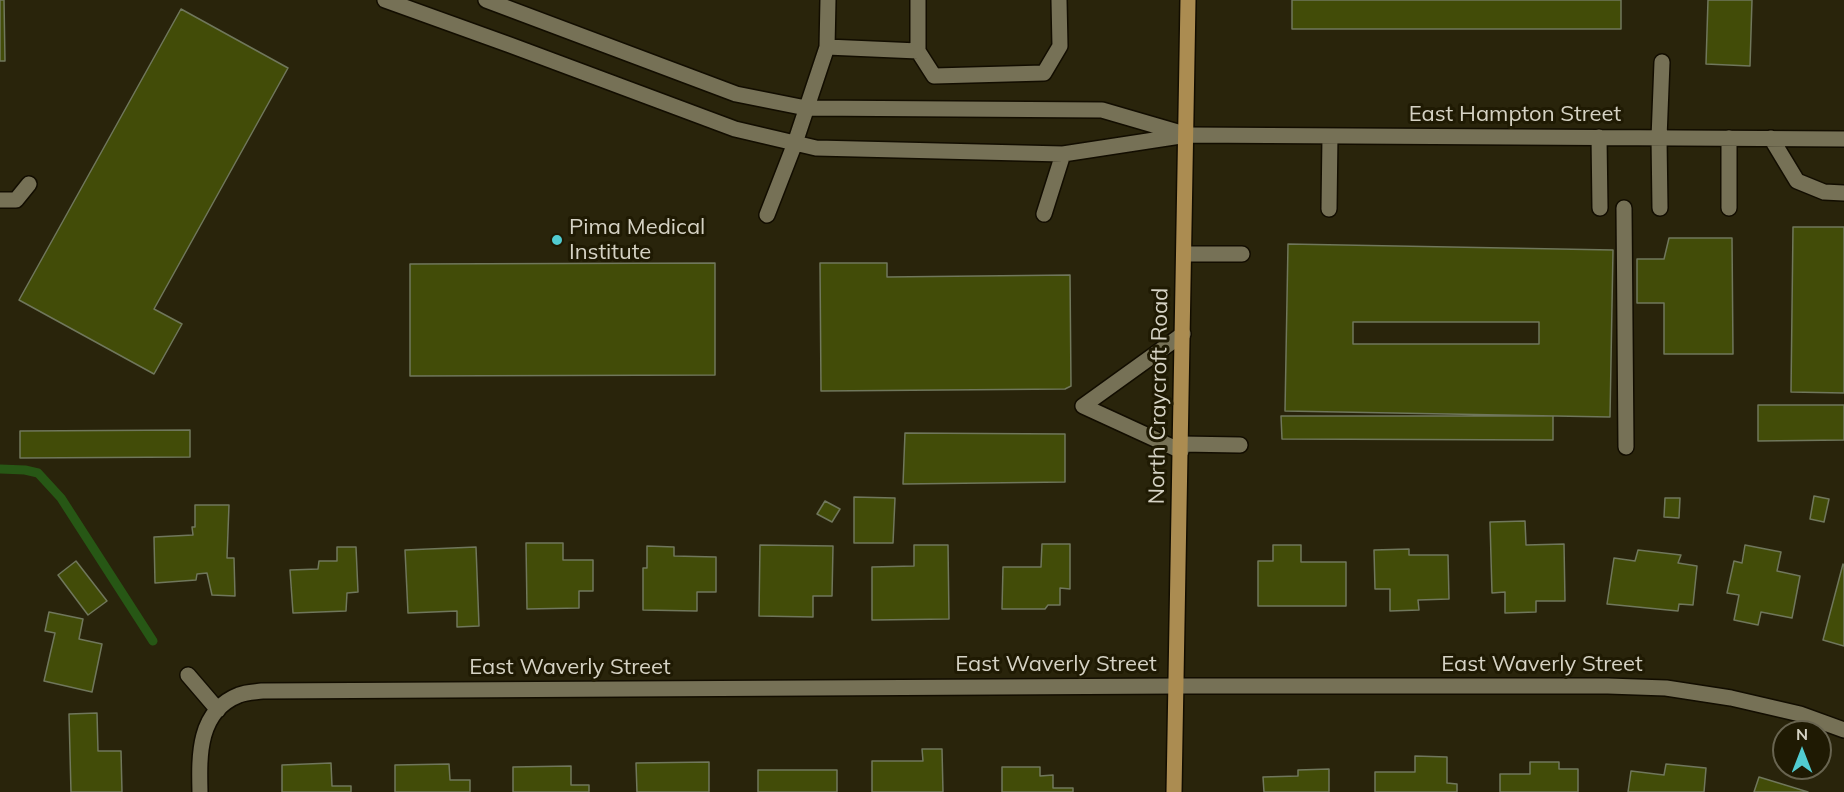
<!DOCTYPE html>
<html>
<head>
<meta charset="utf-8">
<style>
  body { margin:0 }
  #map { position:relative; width:1844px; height:792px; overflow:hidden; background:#29240b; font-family:Mulish,sans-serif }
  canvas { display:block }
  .north { position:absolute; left:1772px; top:720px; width:60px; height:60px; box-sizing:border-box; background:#1f1a03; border:2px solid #686450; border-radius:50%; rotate:0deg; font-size:16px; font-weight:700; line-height:24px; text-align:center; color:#d5d2c4 }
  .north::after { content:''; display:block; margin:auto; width:21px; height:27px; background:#51ccd1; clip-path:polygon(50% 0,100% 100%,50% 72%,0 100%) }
</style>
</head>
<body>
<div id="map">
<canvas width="1844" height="792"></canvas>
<div class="north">N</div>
</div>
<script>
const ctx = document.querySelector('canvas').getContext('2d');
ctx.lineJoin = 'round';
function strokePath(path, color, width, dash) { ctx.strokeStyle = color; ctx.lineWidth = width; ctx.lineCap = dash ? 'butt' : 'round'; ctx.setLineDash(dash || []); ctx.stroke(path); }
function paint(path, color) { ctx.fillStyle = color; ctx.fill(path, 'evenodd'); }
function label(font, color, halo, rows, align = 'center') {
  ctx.font = font + ' Mulish,sans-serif'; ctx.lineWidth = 6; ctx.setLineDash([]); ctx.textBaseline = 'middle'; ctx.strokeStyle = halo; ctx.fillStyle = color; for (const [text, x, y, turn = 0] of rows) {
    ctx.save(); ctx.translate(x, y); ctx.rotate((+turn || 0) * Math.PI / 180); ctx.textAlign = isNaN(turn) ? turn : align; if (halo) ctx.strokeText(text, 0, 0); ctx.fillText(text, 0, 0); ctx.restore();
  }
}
strokePath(new Path2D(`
  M0 469 25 470 38 473 61 498 153 641`), '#275715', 9);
const building = new Path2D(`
  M0 0H4L5 61H0Z
  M1292 0H1621V29H1292Z
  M1708 0H1752L1750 66 1706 64Z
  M181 9 288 68 154 309 182 324 154 374 19 300Z
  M1793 227H1844V393L1791 392Z
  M1669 238H1732L1733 354H1664V303H1637V259H1664Z
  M1288 244 1613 250 1610 417 1285 411ZM1353 322H1539V344H1353Z
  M715 263V375L410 376V264Z
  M820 263H887V277L1070 275 1071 386 1065 389 821 391Z
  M1758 405H1844V440L1758 441Z
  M1281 416H1553V440L1282 439Z
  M190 430V457L20 458V431Z
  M905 433 1065 434V482L903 484Z
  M1814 496 1829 499 1824 522 1810 519Z
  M854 497 895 498 893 543H854Z
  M1665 498H1680L1679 518 1664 517Z
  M825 501 840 509 832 522 817 514Z
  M195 505H229L227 558H234L235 596 212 595 207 573 197 574 196 580 155 583 154 537 193 535 192 527H195Z
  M1525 521 1526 545 1564 544 1565 601H1536V612L1505 613V592L1492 593 1490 522Z
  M526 543H563V560H593V591H579V608L527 609Z
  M1042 544H1070V589L1060 588V605H1048L1045 609H1002L1003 567H1041Z
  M760 545 833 546 832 596H813V617L759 616Z
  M914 545H948L949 619 872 620V567L914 566Z
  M1273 545H1301V562H1346V606H1258V561H1273Z
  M1745 545 1781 552 1777 571 1800 576 1792 618 1761 612 1758 625 1734 620 1739 595 1727 593 1734 561 1742 563Z
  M647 546 674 547V556L716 557V592H697V611L643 610V568H647Z
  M337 547H356L358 592 347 593 346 611 293 613 290 570 318 569 319 561H337Z
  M476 547 479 626 457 627V611L408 613 405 550Z
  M1409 549V555H1448L1449 599 1418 600 1419 610 1390 611V589H1375L1374 550Z
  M1638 550 1681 555 1678 563 1697 566 1693 605 1679 604 1678 611 1607 604 1614 558 1635 561Z
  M76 561 107 601 88 615 58 575Z
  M1843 564 1844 565V646L1823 640Z
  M49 612 83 619 79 639 102 644 92 692 44 681 55 633 45 631Z
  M97 713 98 751H121L122 792H71L69 714Z
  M922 749H942L943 792H872V761H923Z
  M1415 756 1447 757V783L1457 784V792H1375V772H1415Z
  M709 762V792H637L636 763Z
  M1530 762H1559V769H1578V792H1500V774H1530Z
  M331 763 332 786H351V792H282V765Z
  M449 764 450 780H470V792H395V765Z
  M1666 764 1706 768 1704 792H1628L1631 771 1664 775Z
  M571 766V785H589V792H513V767Z
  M1002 767H1040V776L1053 775V788H1073V792H1002Z
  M1329 769V792H1264L1263 777 1298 776V770Z
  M758 770H837V792H758Z
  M1759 777 1808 792H1754Z`);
paint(building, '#424c08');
strokePath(building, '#70775c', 1.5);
const minor = new Path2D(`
  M385 0 510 45 735 129 816 148 1063 154 1187 135 1844 139
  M486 0 736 94 806 108 1102 110 1181 133
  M827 47 918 51V0
  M918 51 934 76 1044 73 1060 46 1059 0
  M1599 137 1600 208
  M1729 138V208
  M1771 138 1797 181 1824 192 1844 193
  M0 200H16L29 184
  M1624 208 1626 447
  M1660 208 1659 138 1662 62
  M1329 209 1330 136
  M1044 214 1063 154
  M767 215 795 143 827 47 828 0
  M1184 254H1242
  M1181 444 1240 445
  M1181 451 1083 406 1183 334
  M188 675 218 710
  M200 792C199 755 198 711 239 695 246 692 255 692 262 691L1177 686H1608L1666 688 1731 698 1800 714 1844 730`);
const major = new Path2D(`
  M1174 792 1188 0`);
strokePath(minor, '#120d00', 18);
strokePath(major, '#120d00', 18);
strokePath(minor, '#767156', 15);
strokePath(major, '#ab8c51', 15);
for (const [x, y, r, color] of [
  [557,240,6,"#51ccd1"]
]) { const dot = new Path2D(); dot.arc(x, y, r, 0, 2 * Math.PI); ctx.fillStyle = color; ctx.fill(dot); strokePath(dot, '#1f1a03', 2); }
label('22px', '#d5d2c4', '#1f1a03', [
  ["East Hampton Street",1515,114],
  ["North Craycroft Road",1159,396,-89],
  ["East Waverly Street",1056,664],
  ["East Waverly Street",1542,664],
  ["East Waverly Street",570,667]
]);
label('22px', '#d5d2c4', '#1f1a03', [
  ["Pima Medical",569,227],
  ["Institute",569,252]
], 'left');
</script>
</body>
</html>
